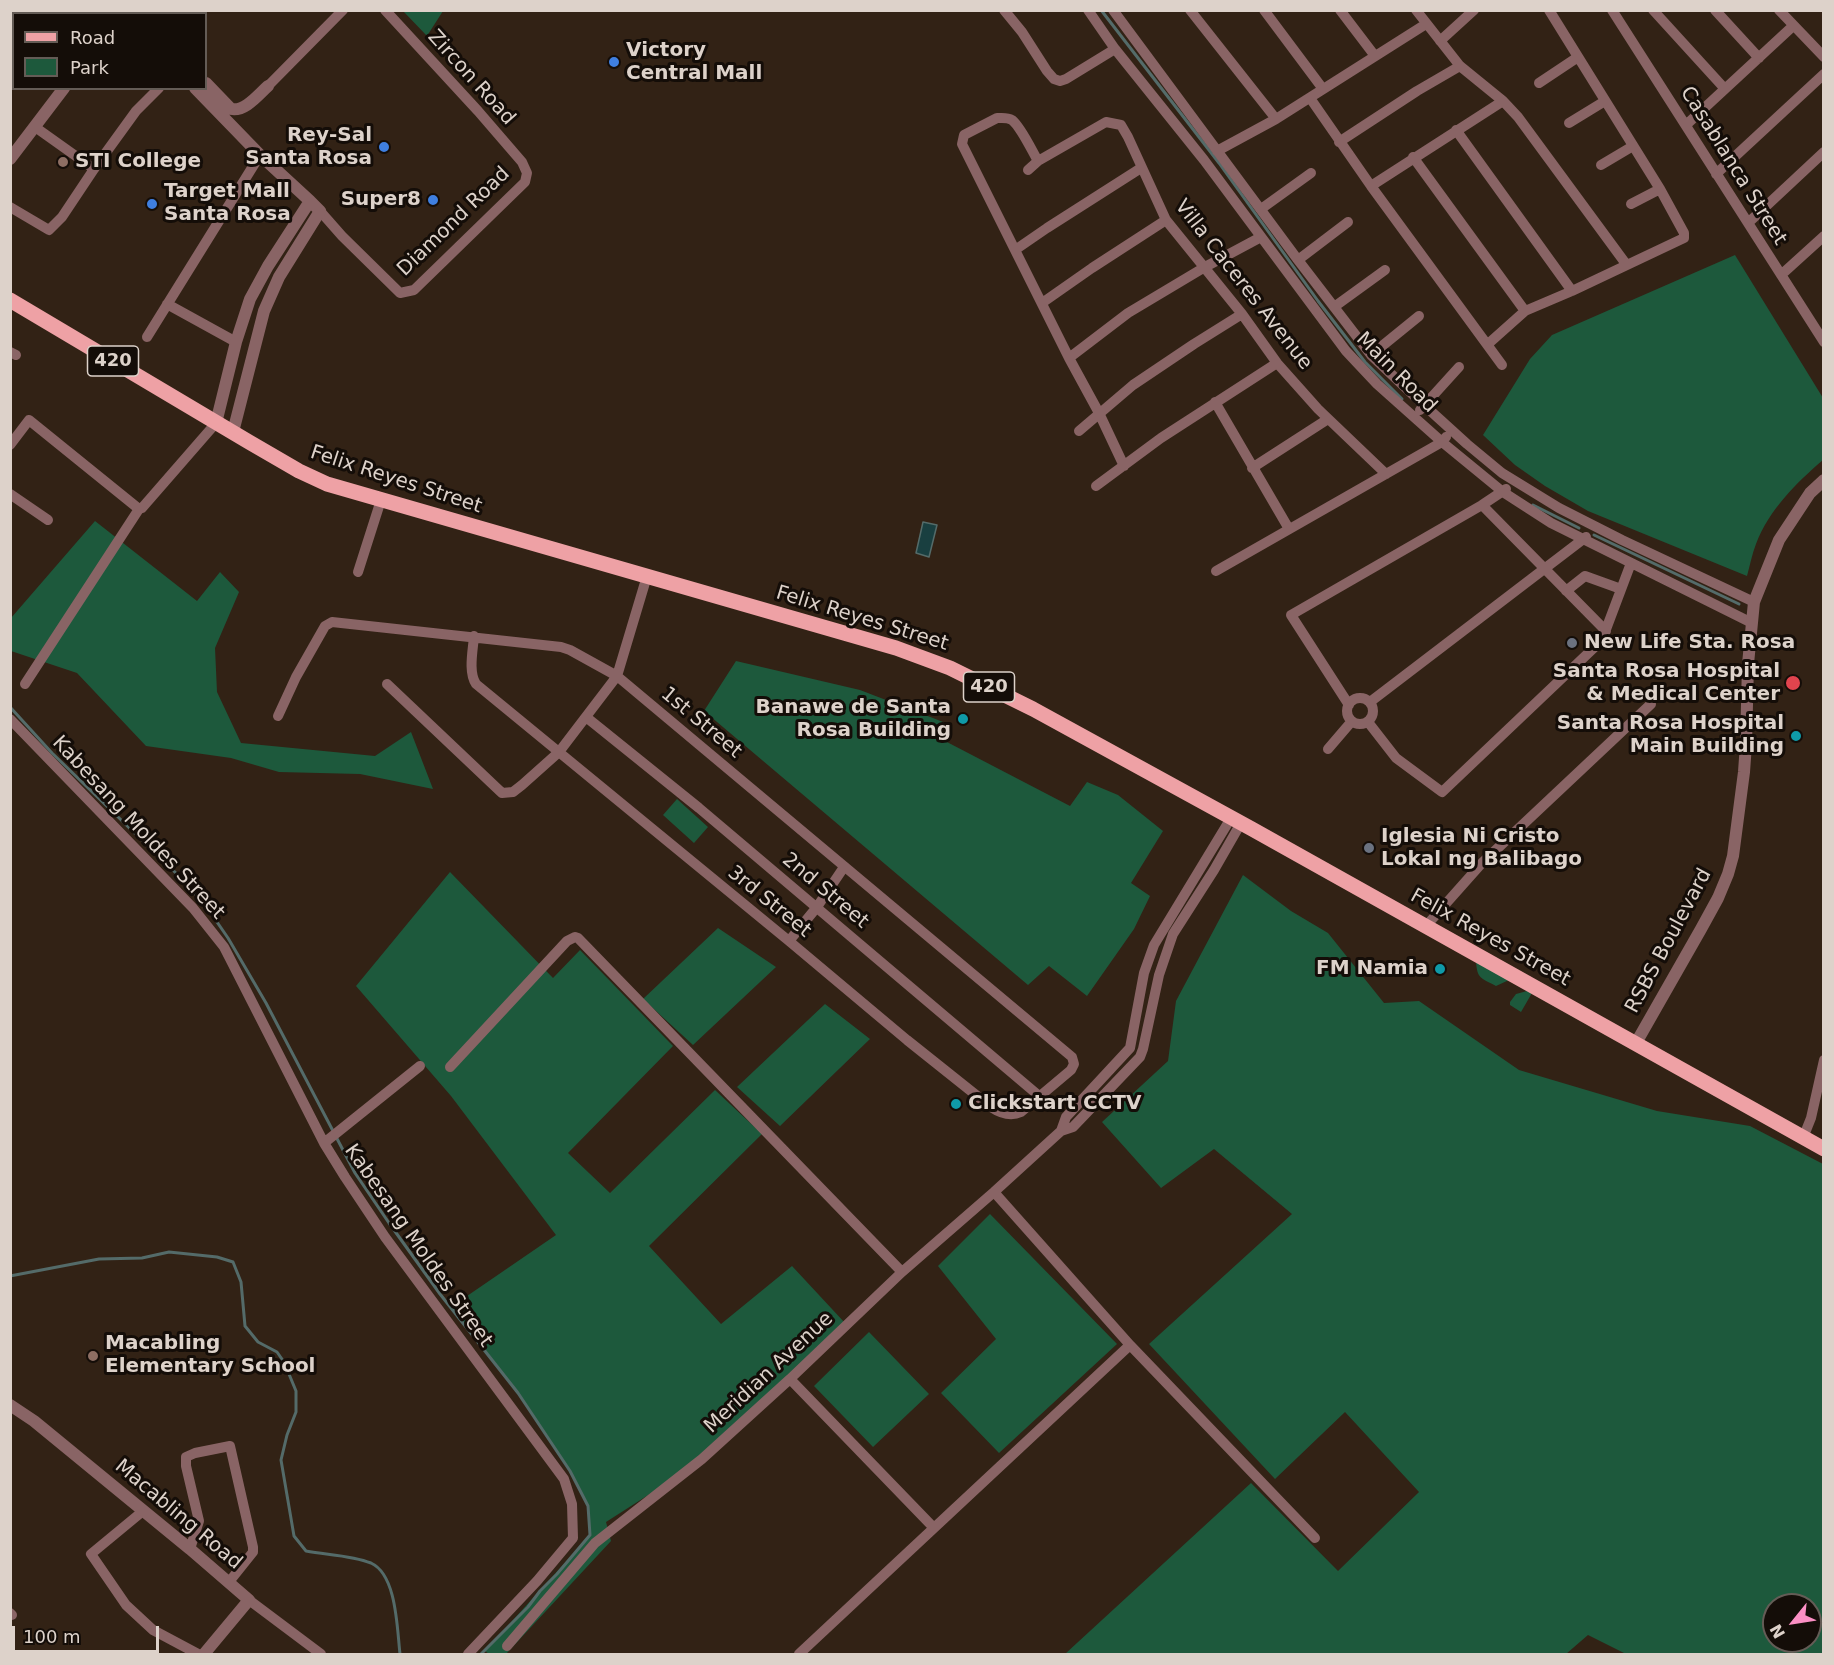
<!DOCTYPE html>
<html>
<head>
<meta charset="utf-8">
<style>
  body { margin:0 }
  #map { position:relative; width:1834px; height:1665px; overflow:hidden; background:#322215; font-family:"DejaVu Sans",sans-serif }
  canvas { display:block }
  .frame { position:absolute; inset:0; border:12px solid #ddd2ca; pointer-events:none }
  .legend { position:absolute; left:12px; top:12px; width:195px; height:78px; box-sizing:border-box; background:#140d08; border:2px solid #645c56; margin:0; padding:8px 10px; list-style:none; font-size:18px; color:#ddd2ca }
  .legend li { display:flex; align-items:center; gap:12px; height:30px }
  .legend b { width:30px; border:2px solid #645c56 }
  .north { position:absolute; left:1762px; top:1593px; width:60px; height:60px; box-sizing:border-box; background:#140d08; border:2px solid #645c56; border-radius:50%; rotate:240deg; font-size:16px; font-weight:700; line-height:24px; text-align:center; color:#ddd2ca }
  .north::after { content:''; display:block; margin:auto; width:21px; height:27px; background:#fb8fc4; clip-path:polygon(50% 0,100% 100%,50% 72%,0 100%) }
  .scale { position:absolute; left:12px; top:1626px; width:147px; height:27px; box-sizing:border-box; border:3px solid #ddd2ca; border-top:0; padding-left:8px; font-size:18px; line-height:21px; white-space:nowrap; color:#ddd2ca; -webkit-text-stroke:4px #140d08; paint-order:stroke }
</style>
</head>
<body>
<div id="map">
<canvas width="1834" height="1665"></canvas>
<div class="frame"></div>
<ul class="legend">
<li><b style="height:8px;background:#eea1a5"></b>Road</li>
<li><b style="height:16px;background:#1d593c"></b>Park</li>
</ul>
<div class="north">N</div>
<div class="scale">100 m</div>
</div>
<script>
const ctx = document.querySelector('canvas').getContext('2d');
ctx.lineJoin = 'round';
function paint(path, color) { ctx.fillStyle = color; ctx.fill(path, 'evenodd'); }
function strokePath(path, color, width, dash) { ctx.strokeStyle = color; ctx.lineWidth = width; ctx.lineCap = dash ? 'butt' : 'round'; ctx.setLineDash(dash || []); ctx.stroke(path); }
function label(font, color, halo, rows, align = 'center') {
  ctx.font = font + ' "DejaVu Sans",sans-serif'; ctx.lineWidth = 6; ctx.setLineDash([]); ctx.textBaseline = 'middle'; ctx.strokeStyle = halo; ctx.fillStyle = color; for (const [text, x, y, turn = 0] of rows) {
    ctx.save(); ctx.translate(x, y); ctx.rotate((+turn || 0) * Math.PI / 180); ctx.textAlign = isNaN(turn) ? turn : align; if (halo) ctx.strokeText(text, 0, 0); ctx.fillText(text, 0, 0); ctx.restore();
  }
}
paint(new Path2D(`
  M403 11H443L427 36Z
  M1735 255 1823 398V460C1796 483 1769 510 1756 544 1752 554 1750 565 1747 576L1588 511 1545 486 1515 465 1483 435 1530 359 1552 335Z
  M95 521 197 601 220 572 239 592 215 648 217 692 241 743 375 756 411 732 433 789 360 774 279 772 231 758 146 746 77 673 11 651V618Z
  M736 661 860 690 951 725 945 741 1070 806 1087 782 1118 795 1163 831 1131 883 1150 896 1134 929 1087 996 1049 966 1028 985 704 711Z
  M677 799 708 827 694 843 663 815Z
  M450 872 553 978 580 950 673 1046 568 1153 610 1193 715 1090 762 1134 649 1246 721 1324 792 1266 845 1323 703 1460 606 1522 611 1541 506 1654H489L485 1651 590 1535 588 1506 570 1471 518 1394 451 1307 556 1235 451 1096 356 986Z
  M1243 875 1291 911 1328 933 1384 1003 1419 1001 1519 1070 1657 1111 1750 1126 1823 1164V1654H1626L1588 1635 1566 1654H1065L1251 1483 1338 1571 1419 1492 1345 1412 1275 1479 1149 1344 1292 1214 1214 1149 1161 1188 1102 1122 1168 1061 1176 1001ZM1774 1605H1810V1641H1774Z
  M718 928 776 967 693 1045 643 999Z
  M1476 961 1509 980 1496 986C1481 978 1477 979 1476 961Z
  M1527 991 1532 993 1521 1012 1510 1005V1002L1516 994Z
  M825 1004 870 1039 780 1126 737 1087Z
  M990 1214 1117 1344 999 1453 941 1393 996 1339 938 1266Z
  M869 1332 929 1394 873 1447 814 1386Z`), '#1d593c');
const water = new Path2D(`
  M923 522 937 525 929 557 916 553Z`);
paint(water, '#193f40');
strokePath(water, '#546b69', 1.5);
strokePath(new Path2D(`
  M1101 10 1219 163 1318 301 1365 362 1402 399
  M1533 505 1579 528
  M1594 535 1739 604
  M10 707 52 753 181 878 206 906 228 938 266 1003 355 1173 389 1223 440 1294 518 1393 570 1471 588 1506 590 1535 557 1574 540 1591 528 1607 481 1654
  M10 1276 99 1259 142 1258 169 1252 217 1257 233 1262 241 1282 245 1326 258 1342 277 1352 284 1362 296 1391V1412L287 1435 281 1460 294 1536 306 1551C327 1555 351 1555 371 1563 397 1575 397 1629 400 1654`), '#546b69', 3);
strokePath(new Path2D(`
  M1004 10 1022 32 1047 71 1054 79 1060 81 1066 79 1115 49
  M1088 10 1115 49 1204 160 1346 351 1377 384 1442 442 1503 492 1551 523 1752 623
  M1113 10 1298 260 1371 355 1424 405 1467 444 1502 473 1559 508 1622 540 1754 602
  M1190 10 1276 119
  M1264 10 1323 89
  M1340 10 1375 56
  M1416 10 1460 66 1503 101 1518 117 1626 264
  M1612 10 1824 342
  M1653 10 1725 89
  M1715 10 1759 58
  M1779 10 1824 57
  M10 14 14 17
  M1440 41 1474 10
  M1539 83 1578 57
  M268 86 343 10
  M1310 98 1371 186 1502 365
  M1569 123 1605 101
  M1686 125 1793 26
  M35 127 94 169
  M1456 130 1572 291
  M1339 142 1417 91 1460 66
  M1217 151 1276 119 1426 24
  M1413 157 1525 311
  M1038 161C1032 151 1021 127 1012 120 1007 117 1002 118 997 118L964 135 962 144 1069 358 1099 413 1124 466
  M1601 165 1633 146
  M1028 170 1038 161 1106 122 1121 125 1128 137 1166 220 1242 314 1277 363 1318 409 1386 474
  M1716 174 1824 74
  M1371 186 1503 101
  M1631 204 1660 189
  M10 207 49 230 62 217 94 169 136 111 159 88
  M1261 209 1311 173
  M320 211 342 236 400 293 414 290 525 182 527 173 522 162 478 111 385 10
  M1748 223 1824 152
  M1015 250 1047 228 1141 168
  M1298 260 1348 222
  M1781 275 1824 236
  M1042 303 1092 268 1166 220
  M167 304 236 342
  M1334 307 1385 270
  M147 337 260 155
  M1488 344 1525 311 1572 291 1684 238V233L1660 189 1549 10
  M10 352 16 355
  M1371 355 1419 316
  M1069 358 1128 313 1205 267 1261 237
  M1215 402 1289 529
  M1420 410 1459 367
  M1079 431 1133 385 1194 344 1242 314
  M10 445 29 420 139 509 142 508 216 423
  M1252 468 1328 419
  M1096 486 1161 438 1277 363
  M10 494 48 520
  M1482 505 1606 631
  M1216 571 1442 442 1446 437
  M358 572 381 500
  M1566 591 1585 576 1621 589
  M25 684 139 509
  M387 684 502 793 513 792 522 785 559 752 617 676 647 576
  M1347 711a13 13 0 1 1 26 0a13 13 0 1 1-26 0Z
  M1370 702 1586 537
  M1349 705 1291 615 1482 505 1506 489
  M278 716 296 677 325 626 332 622 561 647 570 650 617 676 1072 1057 1074 1064 1071 1070 1021 1112C1010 1117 1000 1113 991 1107L907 1040 789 941 476 684C468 672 473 650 474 636
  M586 717 699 808 1038 1095
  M10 719 193 908 224 947 324 1143 345 1177 385 1237 564 1479 572 1504 573 1538 537 1581 468 1654
  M1368 722 1396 758 1442 792 1602 640 1631 563
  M1328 749 1352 721
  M1426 926 1482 863 1651 704
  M789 941 817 907 844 867
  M450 1067 567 941 575 937 578 938 902 1272
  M1061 1131 1066 1117 1130 1048 1144 973 1154 945 1231 818
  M1803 1138 1811 1118 1824 1060
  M324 1143 420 1066
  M994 1192 1130 1345 1315 1538
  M790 1379 934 1528
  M143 1511 91 1554 126 1605 153 1630 198 1654
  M190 1549 199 1521 186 1466V1457L195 1453 230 1446 253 1547V1552L229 1582
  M249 1600 321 1654
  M10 1613 12 1615
  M507 1646 595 1543 702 1459 790 1379 902 1272 994 1192 1061 1131 1073 1127 1140 1057 1143 1049 1159 975 1173 934 1214 870 1241 823
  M799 1654 1130 1345`), '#896465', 10);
strokePath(new Path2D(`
  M113 10 116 14
  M132 10 135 14
  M206 83 231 109C245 112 259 94 268 86
  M195 88 260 155 310 201 268 266 250 299 236 342 216 423
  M10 159 64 88
  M233 432 264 311 279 277 320 211 310 201
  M1636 1043 1701 929 1718 898 1728 874 1733 856 1744 772 1746 744 1748 664 1754 602 1779 540 1810 493 1824 480
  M10 1405 34 1421 190 1549 249 1600 204 1654`), '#896465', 12);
strokePath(new Path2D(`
  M10 300 249 442 299 471 327 484 896 648 950 668 1033 709 1252 829 1824 1149`), '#eea1a5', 15);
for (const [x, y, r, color] of [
  [614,62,6,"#3f7fe0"],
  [384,147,6,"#3f7fe0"],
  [63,162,6,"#8d6e63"],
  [433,200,6,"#3f7fe0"],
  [152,204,6,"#3f7fe0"],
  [1572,643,6,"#6b7280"],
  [1793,683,8,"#e0444e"],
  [963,719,6,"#0f9aa8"],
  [1796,736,6,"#0f9aa8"],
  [1369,848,6,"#6b7280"],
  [1440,969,6,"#0f9aa8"],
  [956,1104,6,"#0f9aa8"],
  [93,1356,6,"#8d6e63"]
]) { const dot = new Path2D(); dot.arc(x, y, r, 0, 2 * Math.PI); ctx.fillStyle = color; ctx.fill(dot); strokePath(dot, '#140d08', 2); }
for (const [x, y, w] of [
  [113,361,51],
  [989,687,51]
]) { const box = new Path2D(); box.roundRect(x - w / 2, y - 15, w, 30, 4.5); ctx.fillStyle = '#140d08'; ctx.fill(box); strokePath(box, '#ddd2ca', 1.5); }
label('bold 18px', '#ddd2ca', null, [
  ["420",113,361],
  ["420",989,687]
]);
label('bold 20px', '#ddd2ca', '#140d08', [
  ["Victory",626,51],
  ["Central Mall",626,74],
  ["Rey-Sal",372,136,"right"],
  ["Santa Rosa",372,159,"right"],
  ["STI College",75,162],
  ["Target Mall",164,192],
  ["Santa Rosa",164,215],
  ["Super8",421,200,"right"],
  ["New Life Sta. Rosa",1584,643],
  ["Santa Rosa Hospital",1780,672,"right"],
  ["& Medical Center",1780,695,"right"],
  ["Banawe de Santa",951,708,"right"],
  ["Rosa Building",951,731,"right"],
  ["Santa Rosa Hospital",1784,724,"right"],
  ["Main Building",1784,747,"right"],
  ["Iglesia Ni Cristo",1381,837],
  ["Lokal ng Balibago",1381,860],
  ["FM Namia",1428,969,"right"],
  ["Clickstart CCTV",968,1104],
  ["Macabling",105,1344],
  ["Elementary School",105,1367]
], 'left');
label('20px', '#ddd2ca', '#140d08', [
  ["Zircon Road",471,78,48],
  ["Casablanca Street",1733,166,58],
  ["Diamond Road",454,222,-44],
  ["Villa Caceres Avenue",1243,285,52],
  ["Main Road",1396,373,45],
  ["Felix Reyes Street",396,480,18],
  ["Felix Reyes Street",862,619,17],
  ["1st Street",701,723,40],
  ["Kabesang Moldes Street",138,828,47],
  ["2nd Street",825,891,40],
  ["3rd Street",769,902,39],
  ["Felix Reyes Street",1490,938,29],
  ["RSBS Boulevard",1669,941,-62],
  ["Kabesang Moldes Street",418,1246,55],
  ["Meridian Avenue",769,1373,-43],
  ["Macabling Road",178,1515,40]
]);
</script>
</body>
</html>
